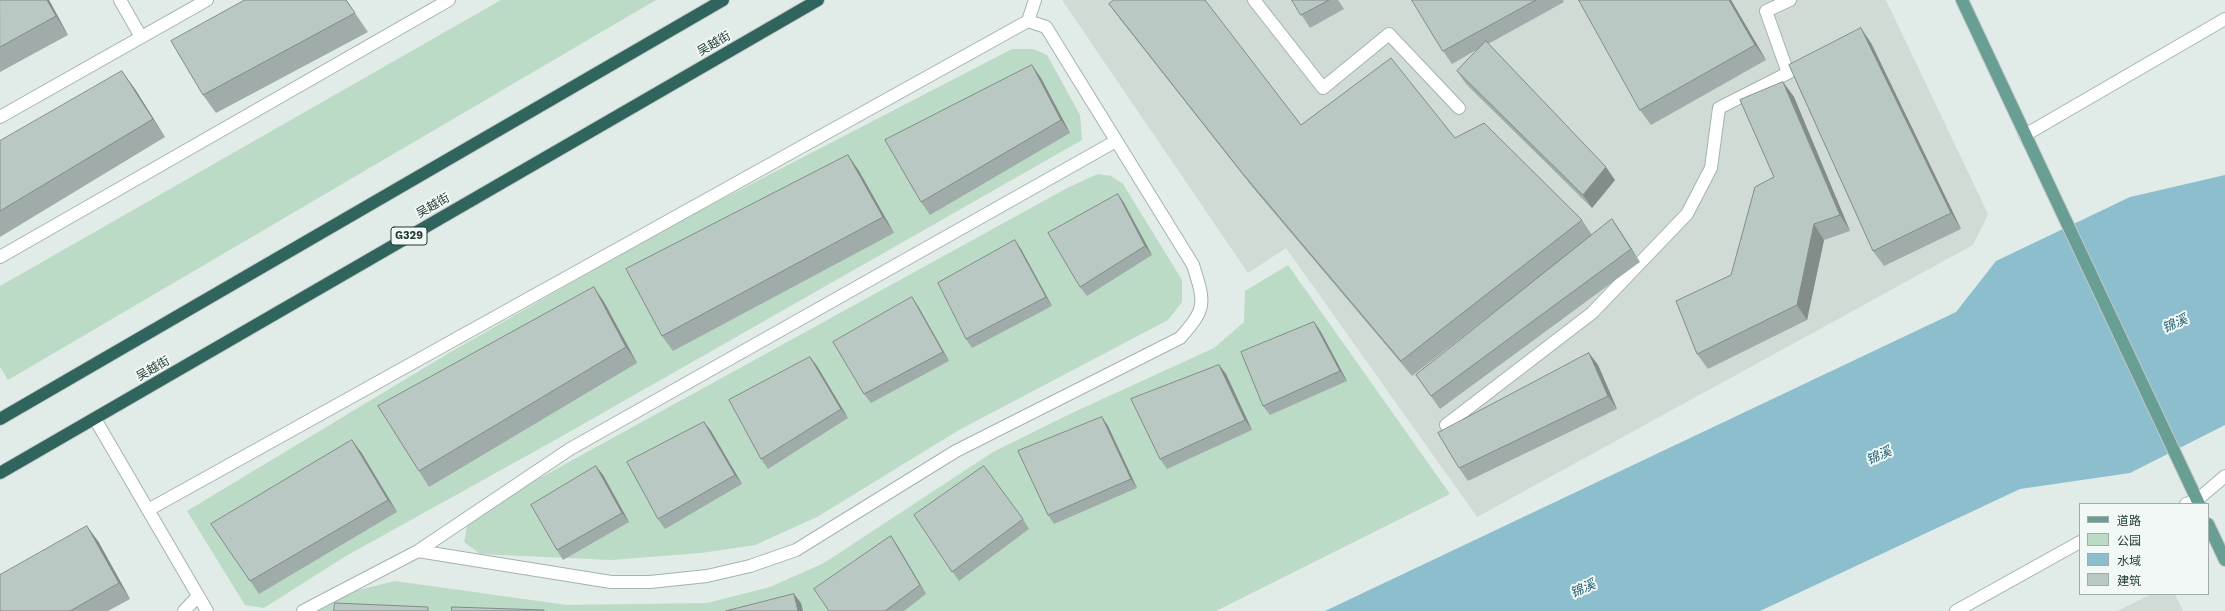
<!DOCTYPE html>
<html>
<head>
<meta charset="utf-8">
<style>
  body { margin:0 }
  #map { position:relative; width:2225px; height:611px; overflow:hidden; background:#e1ebe7; font-family:"Work Sans","Noto Sans SC",sans-serif }
  canvas { display:block }
  .legend { position:absolute; left:2079px; top:503px; width:130px; height:92px; box-sizing:border-box; background:#f2f8f5; border:1px solid #9faca9; margin:0; padding:5px 7px; list-style:none; font-size:12px; color:#233b36 }
  .legend li { display:flex; align-items:center; gap:8px; height:20px }
  .legend b { width:20px; border:1px solid #9faca9 }
</style>
</head>
<body>
<div id="map">
<canvas width="2225" height="611"></canvas>
<ul class="legend">
<li><b style="height:5px;background:#689e94"></b>道路</li>
<li><b style="height:11px;background:#bbdbc6"></b>公园</li>
<li><b style="height:11px;background:#8cbecd"></b>水域</li>
<li><b style="height:11px;background:#bac8c4"></b>建筑</li>
</ul>
</div>
<script>
const ctx = document.querySelector('canvas').getContext('2d');
ctx.lineJoin = 'round';
function paint(path, color) { ctx.fillStyle = color; ctx.fill(path, 'evenodd'); }
function strokePath(path, color, width, dash) { ctx.strokeStyle = color; ctx.lineWidth = width; ctx.lineCap = dash ? 'butt' : 'round'; ctx.setLineDash(dash || []); ctx.stroke(path); }
function label(font, color, halo, rows, align = 'center') {
  ctx.font = font + ' "Work Sans","Noto Sans SC",sans-serif'; ctx.lineWidth = 4; ctx.setLineDash([]); ctx.textBaseline = 'middle'; ctx.strokeStyle = halo; ctx.fillStyle = color; for (const [text, x, y, turn = 0] of rows) {
    ctx.save(); ctx.translate(x, y); ctx.rotate((+turn || 0) * Math.PI / 180); ctx.textAlign = isNaN(turn) ? turn : align; if (halo) ctx.strokeText(text, 0, 0); ctx.fillText(text, 0, 0); ctx.restore();
  }
}
paint(new Path2D(`
  M1062 0H1886L1988 214 1973 245 1477 517 1286 248 1248 273Z
  M2152 594H2175L2183 611H2117Z`), '#d0dbd6');
paint(new Path2D(`
  M501 0H656L8 380 0 367V286Z
  M1012 49H1033L1047 55 1080 115 1082 140 557 439 346 556 264 608 245 605 187 511 449 353 674 224Z
  M1098 174 1111 176 1123 184 1182 280V302L1168 320 959 430 817 517 755 545 701 553 611 560 480 554 464 542 469 517 1069 187Z
  M1288 265 1450 494 1216 611H314L351 592 395 581 567 605 707 603 770 587 824 563 993 452 1072 413 1214 348 1244 322 1245 291Z`), '#bbdbc6');
paint(new Path2D(`
  M2225 175V425L2130 473 2020 489 1760 611H1325L1956 312 1996 261 2130 197Z`), '#8cbecd');
const minor = new Path2D(`
  M120 0 141 37
  M1254 0 1323 88 1389 34 1459 108
  M1028 21 1035 0
  M0 117 207 0
  M2025 135 2225 19
  M0 257 449 0
  M95 419 207 611
  M1446 425 1592 313 1687 214 1711 168 1719 108 1788 73 1766 11 1790 0
  M2186 504 2197 500 2225 476
  M148 510 1028 21 1046 27 1193 265C1205 303 1207 308 1180 338L956 451 796 550 750 566 707 576 650 582H611L418 551 303 611
  M418 551 570 449 1116 141
  M184 611 198 596
  M1956 611 2080 542`);
const major = new Path2D(`
  M1962 0 2199 504
  M2208 524 2225 560`);
const highway = new Path2D(`
  M0 419 723 0
  M0 473 818 0`);
strokePath(minor, '#a4b3ae', 14);
strokePath(major, '#c1c8c7', 14);
strokePath(highway, '#c1c8c7', 14);
strokePath(minor, '#fff', 12);
strokePath(major, '#689e94', 12);
strokePath(highway, '#30655e', 12);
paint(new Path2D(`
  M0 0H49L68 35 0 72Z
  M245 0H346L368 32 216 113 203 95Z
  M1292 0H1338L1344 9 1310 28Z
  M1412 0H1563L1564 2 1488 44 1615 180 1592 208 1466 84 1457 71 1478 49 1452 64 1443 51Z
  M1731 0 1766 60 1651 125 1640 110Z
  M1109 4 1301 125 1582 220 1592 235 1612 219 1640 262 1440 409 1416 375 1517 294 1412 376 1254 189 1120 19Z
  M1871 43 1961 229 1884 266 1873 251Z
  M1041 78 1070 133 930 215 921 202Z
  M1783 82 1794 97 1850 231 1824 240 1807 320 1708 369 1697 354 1731 275 1774 177Z
  M135 89 165 137 0 237V141Z
  M848 155 859 171 894 233 673 351 662 336Z
  M1118 194 1124 203 1152 255 1087 296 1080 287Z
  M1021 249 1052 306 972 348 966 339Z
  M604 302 637 363 429 487 419 471Z
  M918 306 949 361 871 403 864 394Z
  M1314 322 1321 332 1347 381 1270 415 1263 406Z
  M1589 353 1598 365 1617 409 1468 481 1459 468Z
  M810 357 817 366 848 418 768 469 761 459Z
  M1219 365 1226 374 1252 430 1167 469 1160 459Z
  M1102 417 1108 426 1137 488 1054 524 1048 515Z
  M704 422 711 431 742 484 665 529 658 519Z
  M361 452 397 512 259 594 211 524Z
  M596 466 603 475 629 522 563 560 557 550Z
  M914 515 1023 519 1029 529 959 581Z
  M891 536 897 545 926 594 904 611H829Z
  M98 541 130 599 108 611H0Z`), '#a0aca9');
paint(new Path2D(`
  M47 0H49L68 35 56 16Z
  M1729 0H1731L1766 60 1755 45Z
  M1861 28 1871 43 1961 229 1951 213Z
  M1032 65 1041 78 1070 133 1061 120Z
  M122 71 135 89 165 137 153 119Z
  M1783 82 1794 97 1850 231 1840 215Z
  M848 155 859 171 894 233 883 217Z
  M1606 167 1615 180 1592 208 1583 195Z
  M1118 194 1124 203 1152 255 1145 246Z
  M1612 219 1621 232 1640 262 1631 249Z
  M1814 224 1824 240 1807 320 1797 305Z
  M1015 240 1021 249 1052 306 1046 297Z
  M594 287 604 302 637 363 626 347Z
  M912 297 918 306 949 361 943 352Z
  M1314 322 1321 332 1347 381 1340 371Z
  M1589 353 1598 365 1617 409 1608 396Z
  M810 357 817 366 848 418 841 409Z
  M1219 365 1226 374 1252 430 1245 420Z
  M1102 417 1108 426 1137 488 1131 479Z
  M704 422 711 431 742 484 735 475Z
  M352 440 361 452 397 512 388 500Z
  M596 466 603 475 629 522 622 513Z
  M87 526 98 541 130 599 119 583Z
  M891 536 897 545 926 594 920 585Z
  M794 594 801 603 803 611H798Z`), '#828c89');
const building = new Path2D(`
  M0 0H47L56 16 0 47Z
  M245 0H346L355 13 203 95 171 41Z
  M1114 0H1205L1301 125 1391 58 1455 138 1484 123 1582 220 1401 361 1243 174 1109 4Z
  M1292 0H1329L1301 15Z
  M1412 0H1536L1443 51Z
  M1579 0H1729L1755 45 1640 110Z
  M1861 28 1951 213 1873 251 1789 65Z
  M1486 41 1606 167 1583 195 1457 71Z
  M1032 65 1061 120 921 202 885 140Z
  M122 71 153 119 0 211V141Z
  M1783 82 1840 215 1814 224 1797 305 1697 354 1676 301 1731 275 1755 187 1774 177 1740 100Z
  M848 155 883 217 662 336 626 269Z
  M1118 194 1145 246 1080 287 1048 233Z
  M1612 219 1631 249 1431 396 1416 375Z
  M1015 240 1046 297 966 339 938 283Z
  M594 287 626 347 419 471 378 406Z
  M912 297 943 352 864 394 833 342Z
  M1314 322 1340 371 1263 406 1241 352Z
  M1589 353 1608 396 1459 468 1438 433Z
  M810 357 841 409 761 459 729 400Z
  M1219 365 1245 420 1160 459 1131 399Z
  M1102 417 1131 479 1048 515 1018 451Z
  M704 422 735 475 658 519 627 462Z
  M352 440 388 500 250 581 211 524Z
  M596 466 622 513 557 550 531 505Z
  M984 466 1023 519 952 572 914 515Z
  M87 526 119 583 70 611H0V575Z
  M891 536 920 585 885 611H829L814 589Z
  M794 594 798 611H726Z
  M335 603 428 607V611H334Z
  M452 607 544 610V611H452Z`);
paint(building, '#bac8c4');
strokePath(building, '#828c89', 1);
for (const [x, y, w] of [
  [409,236,36]
]) { const box = new Path2D(); box.roundRect(x - w / 2, y - 9, w, 18, 3); ctx.fillStyle = '#f2f8f5'; ctx.fill(box); strokePath(box, '#233b36', 1); }
label('bold 11px', '#233b36', null, [
  ["G329",409,236]
]);
label('12px', '#233b36', '#f2f8f5', [
  ["吴越街",714,44,-30],
  ["吴越街",433,206,-30],
  ["吴越街",153,369,-30]
]);
label('italic 13px', '#205f73', '#f2f8f5', [
  ["锦溪",2175,324,-24],
  ["锦溪",1879,456,-24],
  ["锦溪",1583,589,-24]
]);
</script>
</body>
</html>
